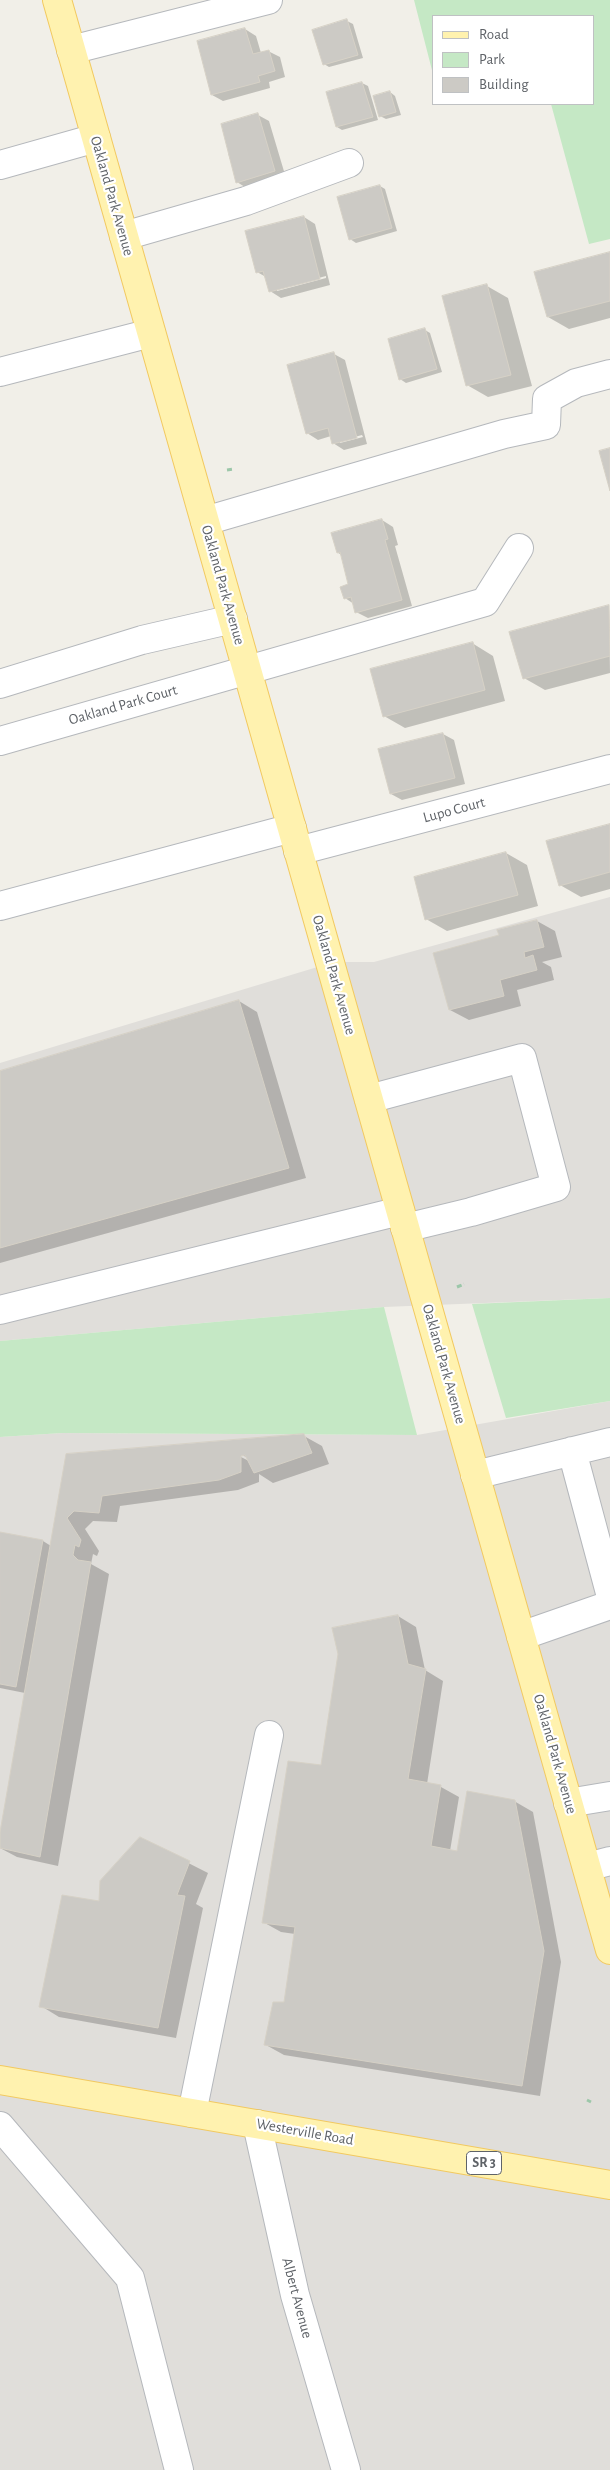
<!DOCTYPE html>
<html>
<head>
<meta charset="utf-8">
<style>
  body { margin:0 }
  #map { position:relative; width:610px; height:2470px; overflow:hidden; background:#f1efe8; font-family:"Alegreya Sans",sans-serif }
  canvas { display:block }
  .legend { position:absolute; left:432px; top:15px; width:162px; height:90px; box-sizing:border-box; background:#fff; border:1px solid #bfc1c3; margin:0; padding:6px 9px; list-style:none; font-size:15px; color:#5f6368 }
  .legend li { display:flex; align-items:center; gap:10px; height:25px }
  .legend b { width:25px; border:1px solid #bfc1c3 }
</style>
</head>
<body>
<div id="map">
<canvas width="610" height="2470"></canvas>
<ul class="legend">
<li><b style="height:6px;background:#fff2af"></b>Road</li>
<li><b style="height:14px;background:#c5e8c5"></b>Park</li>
<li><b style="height:14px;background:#cccac5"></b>Building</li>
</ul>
</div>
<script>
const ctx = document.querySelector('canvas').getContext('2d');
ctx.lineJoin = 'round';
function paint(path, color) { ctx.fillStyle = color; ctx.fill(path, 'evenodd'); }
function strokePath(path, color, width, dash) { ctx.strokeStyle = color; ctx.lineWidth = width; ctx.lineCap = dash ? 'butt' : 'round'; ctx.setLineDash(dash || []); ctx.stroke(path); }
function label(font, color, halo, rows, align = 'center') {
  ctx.font = font + ' "Alegreya Sans",sans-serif'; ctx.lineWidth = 4.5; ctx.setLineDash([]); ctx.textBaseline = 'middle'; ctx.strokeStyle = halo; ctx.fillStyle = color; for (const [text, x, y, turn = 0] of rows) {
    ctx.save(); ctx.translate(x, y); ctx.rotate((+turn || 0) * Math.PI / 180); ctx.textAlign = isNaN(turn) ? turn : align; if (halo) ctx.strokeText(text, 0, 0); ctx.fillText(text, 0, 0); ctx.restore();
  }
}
paint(new Path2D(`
  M610 897V1298L384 1307 0 1341V1063L334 962H374Z
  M610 1401V2470H0V1437L62 1433 417 1435Z`), '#e0deda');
paint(new Path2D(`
  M414 0H610V239L589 244 551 104H594V16H434V78Z
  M610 1298V1401L506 1418 472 1304Z
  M384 1307 417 1435 62 1433 0 1437V1341Z`), '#c5e8c5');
paint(new Path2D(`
  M347 21 353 24 363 58 329 67 324 64Z
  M245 29 256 36 261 53 268 51 280 57 285 77 269 82 270 88 223 101 212 95Z
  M362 83 368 86 378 120 342 130 337 127Z
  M390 92 395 96 401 115 386 119 380 116Z
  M258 115 269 121 286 178 248 189 237 182 228 153Z
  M380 186 385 189 397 231 356 243 350 239Z
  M304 217 315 224 330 285 281 298 270 291 266 277 257 272ZM326 276V278L277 291V289Z
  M610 253V318L569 329 548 317Z
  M487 286 508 298 532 386 488 397 467 385Z
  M425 330 430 333 442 372 406 383 400 379Z
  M334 354 345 360 367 444 344 450 333 443 331 436 318 440 307 433ZM362 435 363 437 340 443V441Z
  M382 520 393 527 398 545 395 546 412 606 368 618 356 612 354 604 345 598 350 585 342 555 338 553Z
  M609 606 610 673 545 690 524 678Z
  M472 643 493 656 505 701 405 728 384 716Z
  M443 734 454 740 465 784 402 800 391 794Z
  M610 825V889L581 897 560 885Z
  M506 853 527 865 538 906 447 931 426 919Z
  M537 921 555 931 562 957 542 962 551 967 554 980 517 990 521 1006 469 1020 450 1010 500 936Z
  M239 1001 257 1012 306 1178 0 1263V1073Z
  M304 1436 322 1446 329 1464 273 1483 259 1474V1482L238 1490 120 1506 117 1522 93 1521 85 1529 99 1551 97 1556 93 1554 91 1564 109 1574 58 1866 17 1857 0 1848 25 1693 0 1688V1534L43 1541 51 1546 67 1455ZM236 1451 249 1459V1461L235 1454Z
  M398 1616 416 1627 425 1670 443 1681 427 1784 441 1787 459 1797 450 1851 458 1852 514 1801 533 1812 561 1962 540 2096 284 2055 266 2045 285 2003 295 1934 281 1932 263 1922 322 1767Z
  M141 1839 208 1873 196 1904 203 1908 176 2038 59 2017 41 2006 100 1902Z`), '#0003');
const building = new Path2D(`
  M347 19 358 55 323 65 312 30Z
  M245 28 253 54 269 50 275 71 258 76 260 82 211 95 197 41Z
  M362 82 373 117 336 127 326 92Z
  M390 91 396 112 379 117 373 96Z
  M258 113 275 171 236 183 221 124Z
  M380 185 392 228 349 240 337 197Z
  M304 216 320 279 269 292 263 271 256 273 245 231Z
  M610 252V301L547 317 534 272Z
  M487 284 511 375 466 386 442 296Z
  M425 328 437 369 399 380 388 339Z
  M334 352 357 438 332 444 328 428 306 434 287 365Z
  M610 448V491L599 451Z
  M382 519 388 539 385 540 402 600 355 613 351 597 344 599 340 587 348 584 340 552 337 553 331 533Z
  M609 605 610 656 523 679 509 632Z
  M473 642 485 690 383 717 370 669Z
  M443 733 455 778 390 794 378 749Z
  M610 824V872L559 886 546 841Z
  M506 852 518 895 425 920 414 877Z
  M537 920 544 947 524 952 525 958 533 955 537 970 500 980 504 996 449 1010 433 953 499 935 497 930Z
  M239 1000 289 1168 0 1248V1071Z
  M304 1434 312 1453 254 1473 245 1455 241 1456V1472L219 1480 102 1496 99 1513 74 1511 67 1518 81 1540 79 1547 75 1545 73 1555 78 1560 91 1562 40 1857 0 1848V1832L66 1454Z
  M0 1532 43 1540 16 1687 0 1684Z
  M398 1615 408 1664 426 1669 408 1779 441 1785 431 1846 457 1851 467 1791 515 1800 544 1951 522 2086 264 2045 273 2002H284L295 1927 262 1923 288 1761 321 1765 338 1654 332 1628Z
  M140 1837 190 1861 177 1895 185 1896 158 2028 39 2007 62 1895 99 1901 100 1881Z`);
paint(building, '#cccac5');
strokePath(building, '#d6d1c6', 1);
const minor = new Path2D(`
  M71 50 268 0
  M0 165 96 138
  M124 236 246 201 349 163
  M0 372 151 333
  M205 521 504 434 546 425 547 399 576 383 610 374
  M0 684 142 640 233 619
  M0 741 485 602 519 548
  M298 851 610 769
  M0 906 292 828
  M369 1099 522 1058 556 1187 471 1212 405 1228
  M0 1310 400 1211
  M572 1451 610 1593
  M475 1475 610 1442
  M521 1636 610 1605
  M568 1803 610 1796
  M587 1867 610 1861
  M192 2113 269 1735
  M257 2124 295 2295 346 2470
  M0 2126 130 2278 179 2470`);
const major = new Path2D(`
  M57 0 610 1950
  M0 2080 610 2185`);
strokePath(minor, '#b5b8bc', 30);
strokePath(major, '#f2c960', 30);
strokePath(new Path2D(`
  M227 470 234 469
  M457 1287 464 1284
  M587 2100 591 2102`), '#9cc7a9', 3, [5, 2.5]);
strokePath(minor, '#fff', 28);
strokePath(major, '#fff2af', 28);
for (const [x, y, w] of [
  [484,2163,35]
]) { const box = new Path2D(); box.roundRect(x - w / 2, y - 11.5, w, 23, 4); ctx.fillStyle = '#fff'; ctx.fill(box); strokePath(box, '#5f6368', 1); }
label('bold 14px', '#5f6368', null, [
  ["SR 3",484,2163]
]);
label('15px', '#5f6368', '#fff', [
  ["Oakland Park Avenue",112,196,74],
  ["Oakland Park Avenue",223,585,74],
  ["Oakland Park Court",123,705,-16],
  ["Lupo Court",454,810,-15],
  ["Oakland Park Avenue",334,975,74],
  ["Oakland Park Avenue",444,1364,74],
  ["Oakland Park Avenue",555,1754,74],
  ["Westerville Road",305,2132,10],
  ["Albert Avenue",297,2298,75]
]);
</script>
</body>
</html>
